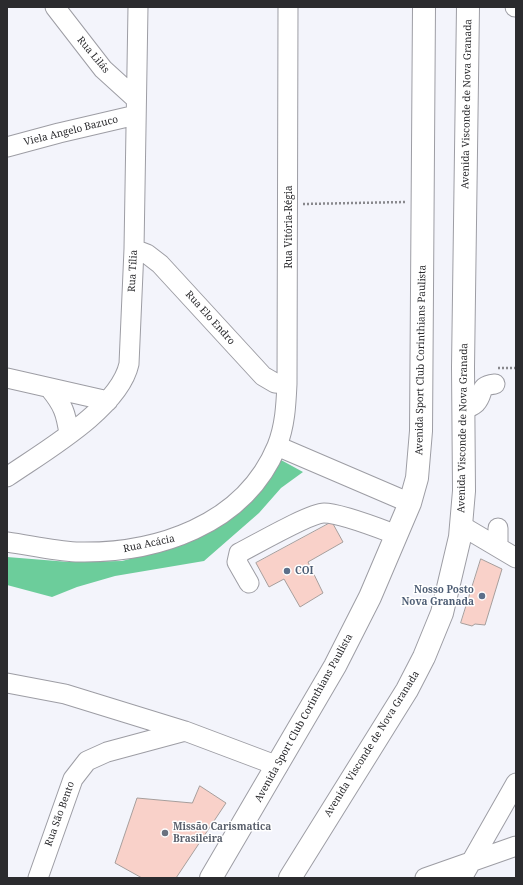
<!DOCTYPE html>
<html>
<head>
<meta charset="utf-8">
<style>
  body { margin:0 }
  #map { position:relative; width:523px; height:885px; overflow:hidden; background:#f3f4fb; font-family:"Noto Serif",serif }
  canvas { display:block }
  .frame { position:absolute; inset:0; border:8px solid #2b2b2e; pointer-events:none }
</style>
</head>
<body>
<div id="map">
<canvas width="523" height="885"></canvas>
<div class="frame"></div>
</div>
<script>
const ctx = document.querySelector('canvas').getContext('2d');
ctx.lineJoin = 'round';
function paint(path, color) { ctx.fillStyle = color; ctx.fill(path, 'evenodd'); }
function strokePath(path, color, width, dash) { ctx.strokeStyle = color; ctx.lineWidth = width; ctx.lineCap = dash ? 'butt' : 'round'; ctx.setLineDash(dash || []); ctx.stroke(path); }
function label(font, color, halo, rows, align = 'center') {
  ctx.font = font + ' "Noto Serif",serif'; ctx.lineWidth = 3; ctx.setLineDash([]); ctx.textBaseline = 'middle'; ctx.strokeStyle = halo; ctx.fillStyle = color; for (const [text, x, y, turn = 0] of rows) {
    ctx.save(); ctx.translate(x, y); ctx.rotate((+turn || 0) * Math.PI / 180); ctx.textAlign = isNaN(turn) ? turn : align; if (halo) ctx.strokeText(text, 0, 0); ctx.fillText(text, 0, 0); ctx.restore();
  }
}
paint(new Path2D(`
  M281 460 303 472 281 488 259 513 204 561 115 576 77 587 52 597 7 585V557L69 562 122 561 168 549 239 509Z`), '#6ccd9b');
const building = new Path2D(`
  M332 522 343 542 308 562 323 593 300 607 284 579 269 587 256 563Z
  M481 559 502 569 485 625 475 624 472 626 461 623Z
  M200 786 226 803 176 878H142L115 863 137 798 192 803Z`);
paint(building, '#f9d1c9');
strokePath(building, '#a69e9c', 1);
const minor = new Path2D(`
  M55 7 103 69 136 99
  M515 7H516
  M7 147 59 133 136 115
  M134 249 147 254 160 264 263 376 275 383 287 384
  M7 378 108 401
  M50 389C63 405 66 413 69 434
  M464 410C467 408 473 406 476 403 485 393 477 386 495 384
  M277 446 410 503
  M7 477C43 452 119 409 129 364L134 249 138 7
  M462 526 516 558
  M498 528V547
  M7 542C29 545 53 551 76 552 155 554 244 526 277 446 285 426 286 405 287 384L288 7
  M249 583 237 562 239 553C255 545 310 513 324 513 341 513 381 529 397 535
  M7 683 65 694 185 731 278 766
  M38 878 73 779 87 761 107 752 185 731
  M425 878 516 846
  M462 878 516 783`);
const major = new Path2D(`
  M211 878 335 666 370 597 410 503 417 478 421 431 424 7
  M290 878 407 690 424 657 442 613 460 537 464 491 463 367 468 7`);
strokePath(minor, '#9d9da4', 21);
strokePath(major, '#9d9da4', 24);
strokePath(new Path2D(`
  M303 204 406 202
  M498 368H516`), '#88888d', 2.5, [2, 2]);
strokePath(minor, '#fff', 19);
strokePath(major, '#fff', 22);
for (const [x, y, r, color] of [
  [287,571,4,"#5c6f8a"],
  [482,596,4,"#5c6f8a"],
  [165,833,4,"#6b7280"]
]) { const dot = new Path2D(); dot.arc(x, y, r, 0, 2 * Math.PI); ctx.fillStyle = color; ctx.fill(dot); strokePath(dot, '#fff', 1.5); }
label('10px', '#2b2b2e', '#fff', [
  ["Rua Lilás",93,55,50],
  ["Avenida Visconde de Nova Granada",467,104,-89],
  ["Viela Angelo Bazuco",71,131,-14],
  ["Rua Vitória-Régia",289,227,-90],
  ["Rua Tília",133,271,-87],
  ["Rua Elo Endro",210,318,48],
  ["Avenida Sport Club Corinthians Paulista",421,360,-89],
  ["Avenida Visconde de Nova Granada",463,428,-89],
  ["Rua Acácia",149,544,-12],
  ["Avenida Sport Club Corinthians Paulista",304,718,-61],
  ["Avenida Visconde de Nova Granada",372,744,-58],
  ["Rua São Bento",60,814,-70]
]);
label('bold 10px', '#4e5e75', '#fff', [
  ["COI",295,571],
  ["Nosso Posto",474,590,"right"],
  ["Nova Granada",474,602,"right"]
], 'left');
label('bold 10px', '#5b616d', '#fff', [
  ["Missão Carismatica",173,827],
  ["Brasileira",173,839]
], 'left');
</script>
</body>
</html>
